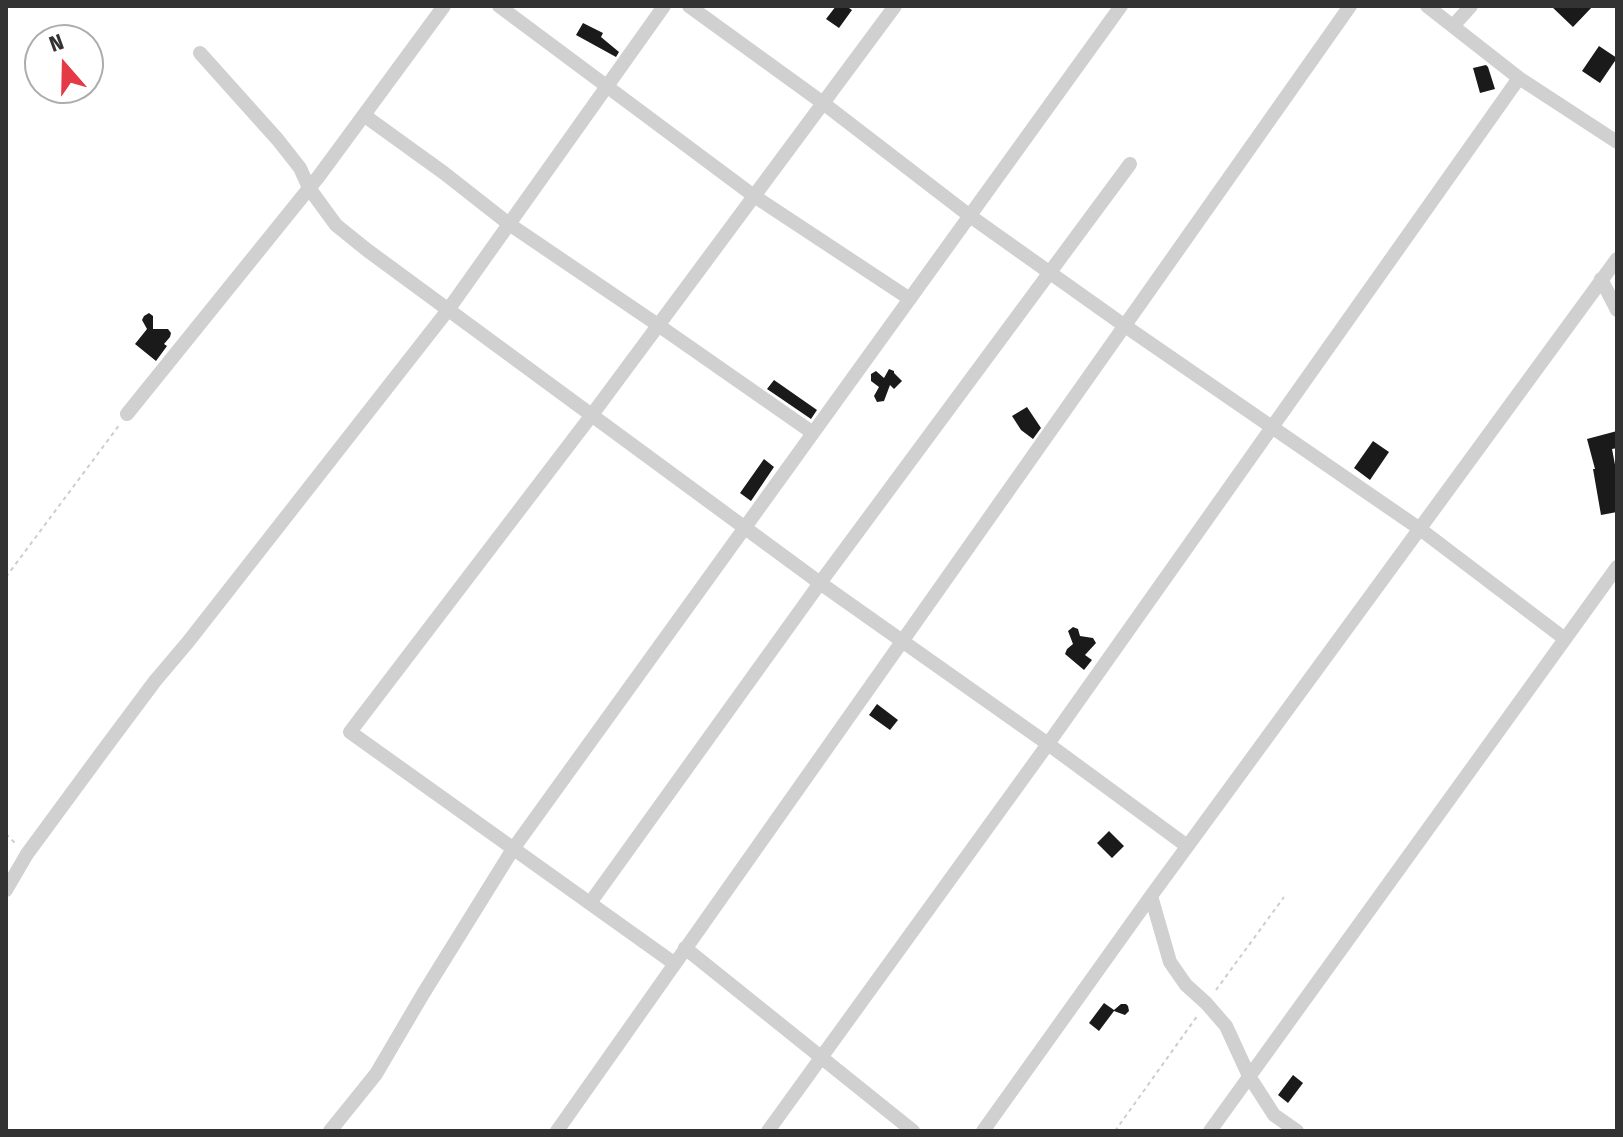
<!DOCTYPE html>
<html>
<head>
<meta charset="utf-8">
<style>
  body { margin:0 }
  #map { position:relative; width:1623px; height:1137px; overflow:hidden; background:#fff; font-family:"Fira Sans Condensed",sans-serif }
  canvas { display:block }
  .frame { position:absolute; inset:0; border:8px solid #333; pointer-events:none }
  .north { position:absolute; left:24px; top:24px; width:80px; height:80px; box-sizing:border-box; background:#fff; border:2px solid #adadad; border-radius:50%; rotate:340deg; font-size:22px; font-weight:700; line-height:32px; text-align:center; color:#333 }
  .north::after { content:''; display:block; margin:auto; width:28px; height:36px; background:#e63946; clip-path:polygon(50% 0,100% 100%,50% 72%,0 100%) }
</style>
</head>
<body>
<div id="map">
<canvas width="1623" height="1137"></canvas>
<div class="frame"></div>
<div class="north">N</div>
</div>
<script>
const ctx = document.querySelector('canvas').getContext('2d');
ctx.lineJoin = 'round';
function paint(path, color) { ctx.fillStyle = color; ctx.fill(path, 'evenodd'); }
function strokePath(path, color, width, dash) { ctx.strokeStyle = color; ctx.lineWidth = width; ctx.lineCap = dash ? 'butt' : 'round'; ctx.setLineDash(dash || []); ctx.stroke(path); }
paint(new Path2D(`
  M836 6H846L852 10 839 28 826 19Z
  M1551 6H1593L1573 27Z
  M583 23 603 33 601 37 619 52 616 57 576 35Z
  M1599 46 1617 58 1600 83 1582 71Z
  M1486 65 1488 67 1495 89 1480 93 1473 68Z
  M149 313 153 316V329H168L171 333 170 337 164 344 167 346 156 361 135 344 147 329 142 320 144 316Z
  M889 369 894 371V373L902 381 894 389 890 385 884 401 877 402 874 396 879 387 871 381V374L876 371 884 378Z
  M774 380 817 410 811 419 767 389Z
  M1027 407 1041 428 1033 439 1021 430 1012 416Z
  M1617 431V448L1612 449 1617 475V512L1601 515 1593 469H1595L1587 439Z
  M1373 441 1389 452 1370 480 1354 468Z
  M764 459 774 467 751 501 740 493Z
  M1073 627 1078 629 1080 636 1093 638 1096 643 1085 655 1092 660 1084 670 1065 654 1067 649 1073 644 1068 631Z
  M877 704 898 720 890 730 869 715Z
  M1109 831 1124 846 1112 858 1097 843Z
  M1104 1003 1114 1010 1121 1004H1126L1128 1006 1129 1011 1125 1015 1114 1011 1099 1031 1089 1023Z
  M1293 1075 1303 1083 1288 1103 1278 1095Z`), '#1a1a1a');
strokePath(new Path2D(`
  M6 577 120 424
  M6 834 17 845
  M1216 990 1284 897
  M1115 1131 1198 1015`), '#cdcdcd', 2, [4, 4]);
strokePath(new Path2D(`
  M499 6 754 196 910 299
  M689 6 823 103 970 216 1125 326 1420 529 1565 639
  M1427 6 1519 78 1617 142
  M1453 26 1471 6
  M200 53 278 140 300 168 309 188 336 225 367 250 820 583 1048 744 1187 846
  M365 116 444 173 509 224 658 325 813 433
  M1601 279 1617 310
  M127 414 319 176 444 6
  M6 890 27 854 102 752 155 681 188 642 448 310 664 6
  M1151 896 1170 962 1186 985 1206 1003 1226 1026 1249 1076 1274 1115 1297 1131
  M590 903 820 583 1130 164
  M685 948 913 1131
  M675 964 350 732 591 416 895 6
  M330 1131 376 1074 423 994 513 849 1121 6
  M557 1131 1350 6
  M768 1131 1048 744 1519 78
  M983 1131 1151 896 1617 259
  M1210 1131 1617 567`), '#d0d0d0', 14);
</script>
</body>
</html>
